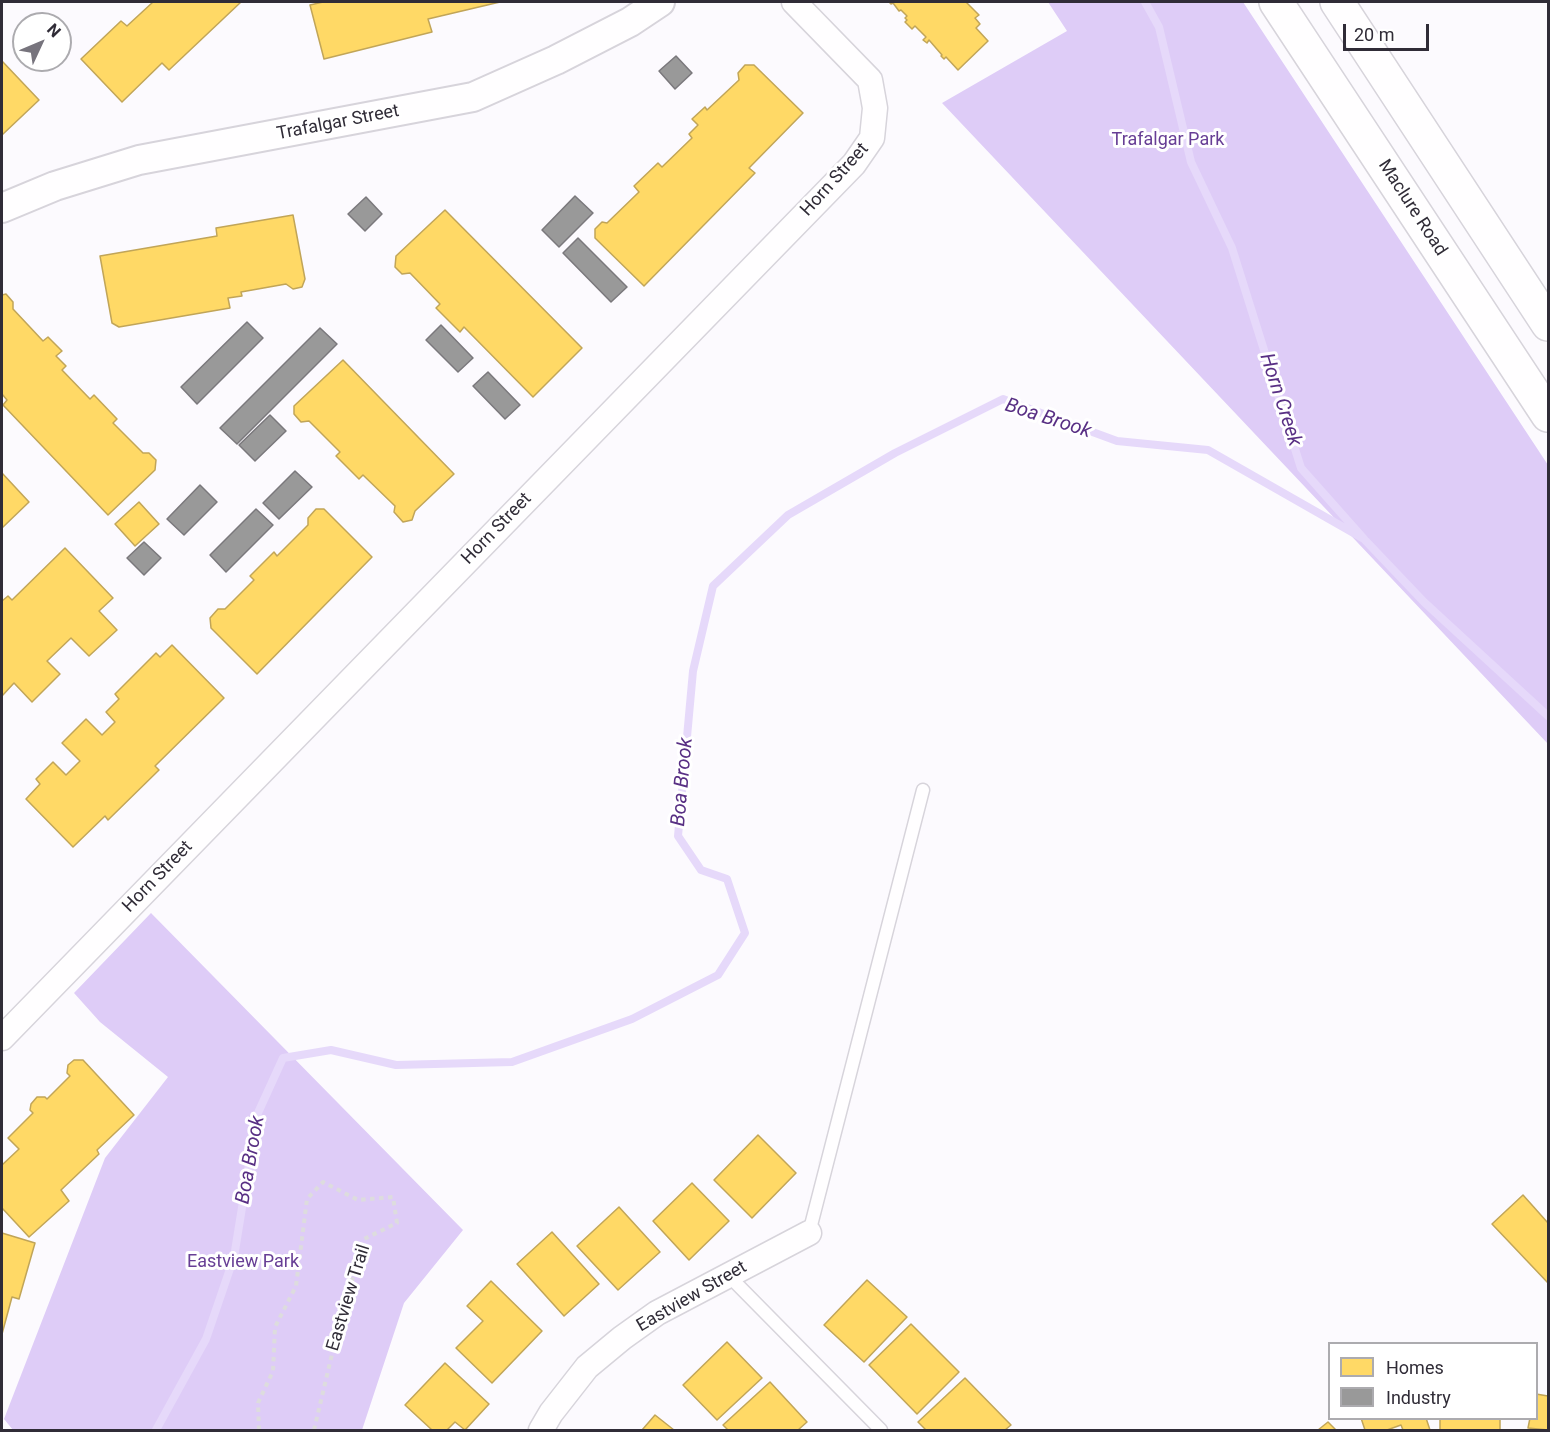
<!DOCTYPE html>
<html>
<head>
<meta charset="utf-8">
<style>
  body { margin:0 }
  #map { position:relative; width:1550px; height:1432px; overflow:hidden; background:#fcfafe; font-family:Roboto,sans-serif }
  canvas { display:block }
  .frame { position:absolute; inset:0; border:3px solid #302c37; pointer-events:none }
  .legend { position:absolute; left:1328px; top:1342px; width:210px; height:78px; box-sizing:border-box; background:#fff; border:2px solid #acabaf; margin:0; padding:8px 10px; list-style:none; font-size:18px; color:#302c37 }
  .legend li { display:flex; align-items:center; gap:12px; height:30px }
  .legend b { width:30px; border:2px solid #acabaf }
  .north { position:absolute; left:12px; top:12px; width:60px; height:60px; box-sizing:border-box; background:#fff; border:2px solid #acabaf; border-radius:50%; rotate:46deg; font-size:16px; font-weight:700; line-height:24px; text-align:center; color:#302c37 }
  .north::after { content:''; display:block; margin:auto; width:21px; height:27px; background:#77747d; clip-path:polygon(50% 0,100% 100%,50% 72%,0 100%) }
  .scale { position:absolute; left:1343px; top:24px; width:86px; height:27px; box-sizing:border-box; border:3px solid #302c37; border-top:0; padding-left:8px; font-size:18px; line-height:21px; white-space:nowrap; color:#302c37; -webkit-text-stroke:4px #fff; paint-order:stroke }
</style>
</head>
<body>
<div id="map">
<canvas width="1550" height="1432"></canvas>
<div class="frame"></div>
<ul class="legend">
<li><b style="height:16px;background:#ffd966"></b>Homes</li>
<li><b style="height:16px;background:#999"></b>Industry</li>
</ul>
<div class="north">N</div>
<div class="scale">20 m</div>
</div>
<script>
const ctx = document.querySelector('canvas').getContext('2d');
ctx.lineJoin = 'round';
function paint(path, color) { ctx.fillStyle = color; ctx.fill(path, 'evenodd'); }
function strokePath(path, color, width, dash) { ctx.strokeStyle = color; ctx.lineWidth = width; ctx.lineCap = dash ? 'butt' : 'round'; ctx.setLineDash(dash || []); ctx.stroke(path); }
function label(font, color, halo, rows, align = 'center') {
  ctx.font = font + ' Roboto,sans-serif'; ctx.lineWidth = 6; ctx.setLineDash([]); ctx.textBaseline = 'middle'; ctx.strokeStyle = halo; ctx.fillStyle = color; for (const [text, x, y, turn = 0] of rows) {
    ctx.save(); ctx.translate(x, y); ctx.rotate((+turn || 0) * Math.PI / 180); ctx.textAlign = isNaN(turn) ? turn : align; if (halo) ctx.strokeText(text, 0, 0); ctx.fillText(text, 0, 0); ctx.restore();
  }
}
paint(new Path2D(`
  M1048 2H1243L1548 465V744L942 103 1067 31Z
  M151 913 463 1230 404 1303 362 1430H13L4 1419 105 1158 168 1077 100 1022 74 993Z`), '#deccf7');
const homes = new Path2D(`
  M153 2H241L169 70 162 63 122 102 81 59 121 21 127 26Z
  M323 2H500L428 19 432 32 324 59 310 5Z
  M889 2H966L979 15 975 18 980 24 976 28 988 41 958 70 946 57 944 59 941 56 942 55 929 40 927 43 923 40 926 37 915 26 912 29 905 22 907 20 905 18 907 16 901 10 899 11 893 3 891 4Z
  M2 61 39 100 2 135Z
  M745 65H754L803 113 749 168 755 173 644 286 595 238V229L602 222 607 223 639 192 634 186 658 163 662 167 692 138 689 134 698 125 692 119 705 107 707 110 739 80 738 73Z
  M445 210 582 348 533 397 464 327 460 332 436 308 440 304 410 273 402 274 395 267 396 256Z
  M293 215 305 279 302 287 293 289 286 284 241 292 242 296 228 298 230 308 119 327 112 323 100 256 217 236 216 228Z
  M6 294 13 302V309L43 341 48 337 62 351 56 356 66 366 62 370 90 399 94 395 117 419 113 423 143 453H149L156 460 155 470 108 515 3 405 7 400 2 394V295Z
  M343 360 454 474 415 511 412 520 403 522 394 512 395 506 363 475 359 479 336 456 340 452 309 421 301 422 294 414V406Z
  M2 473 29 502 2 528Z
  M139 502 159 524 135 546 115 524Z
  M316 509H324L372 557 257 674 211 628 210 618 218 609H225L254 580 250 576 274 552 277 556 308 525V518Z
  M65 548 113 598 99 611 117 630 89 656 71 638 47 661 60 674 32 702 14 683 2 696V601L8 596 12 600Z
  M172 645 224 698 155 766 159 770 108 820 105 816 73 847 26 799 40 784 36 779 53 762 66 775 80 761 62 743 86 719 102 735 115 722 106 712 119 699 115 694 156 653 160 657Z
  M74 1060H83L134 1115 97 1150 99 1154 61 1190 69 1201 29 1237 2 1208V1165L19 1149 8 1138 33 1113 30 1110 31 1104 37 1097H45L47 1099 70 1076 67 1073 68 1065Z
  M758 1135 796 1173 752 1218 714 1180Z
  M692 1183 729 1221 689 1260 653 1221Z
  M1523 1195 1548 1223V1283L1492 1224Z
  M619 1207 660 1252 618 1290 577 1246Z
  M552 1232 599 1284 564 1316 517 1264Z
  M2 1233 35 1243 19 1299 12 1297 2 1334Z
  M867 1280 907 1317 864 1362 824 1325Z
  M491 1281 542 1331 492 1383 456 1348 483 1321 467 1306Z
  M911 1324 959 1372 917 1414 869 1365Z
  M727 1342 762 1378 717 1420 683 1385Z
  M445 1363 489 1404 465 1430 455 1422 447 1430H432L405 1405Z
  M965 1378 1011 1425 1005 1430H926L918 1422Z
  M770 1382 807 1422 798 1430H728L723 1425Z
  M1536 1394 1548 1396V1430L1528 1428 1530 1418H1536Z
  M655 1415 674 1430H642Z
  M1361 1418H1426L1430 1430H1403L1401 1425 1387 1430H1365Z
  M1440 1418H1500V1430H1440Z
  M1328 1422 1336 1430H1318Z`);
paint(homes, '#ffd966');
strokePath(homes, '#c1a558', 1.5);
const industry = new Path2D(`
  M676 56 692 73 675 89 659 71Z
  M575 196 593 213 559 247 542 230Z
  M366 197 382 214 365 231 348 214Z
  M578 238 627 287 611 302 563 253Z
  M247 322 263 338 197 404 181 387Z
  M441 325 473 358 458 372 426 340Z
  M320 328 337 344 237 444 220 428Z
  M488 372 520 405 505 419 473 386Z
  M270 415 286 431 255 461 239 445Z
  M295 471 312 487 279 519 263 503Z
  M200 485 217 502 184 535 167 519Z
  M256 509 273 525 226 572 210 555Z
  M144 542 161 558 144 575 127 558Z`);
paint(industry, '#999');
strokePath(industry, '#7a787c', 1.5);
strokePath(new Path2D(`
  M1145 2 1159 27 1191 162 1232 248 1301 468 1364 539 1424 602 1548 716
  M156 1430 206 1339 234 1257 257 1115 283 1058 331 1050 396 1065 512 1062 632 1019 718 975 745 933 727 879 701 870 678 836 693 671 713 586 788 515 895 453 1003 399 1117 441 1208 450 1364 539`), '#e6d9fa', 8);
const service = new Path2D(`
  M809 1233 923 790
  M728 1275 881 1430`);
const minor = new Path2D(`
  M2 1038 854 164 872 138 875 108 870 80 794 2
  M541 1430 551 1413 587 1367 622 1338 657 1313 809 1233`);
const tertiary = new Path2D(`
  M2 208 55 186 139 160 473 97 556 60 630 22 660 2`);
const secondary = new Path2D(`
  M1276 2 1548 415
  M1337 2 1548 324`);
strokePath(service, '#d7d4db', 15);
strokePath(minor, '#d7d4db', 27);
strokePath(tertiary, '#d7d4db', 32);
strokePath(secondary, '#d7d4db', 36);
strokePath(new Path2D(`
  M259 1430 258 1403 273 1371 275 1327 296 1286 307 1199 323 1182 358 1200 393 1197 397 1223 364 1239 337 1333 314 1430`), '#dddcde', 4, [4.5, 4.5]);
strokePath(service, '#fffeff', 12);
strokePath(minor, '#fffeff', 24);
strokePath(tertiary, '#fffeff', 28);
strokePath(secondary, '#fffeff', 33);
label('18px', '#302c37', '#fff', [
  ["Trafalgar Street",338,123,-11],
  ["Horn Street",835,180,-48],
  ["Maclure Road",1412,208,57],
  ["Horn Street",497,529,-46],
  ["Horn Street",158,877,-46],
  ["Eastview Street",692,1297,-30],
  ["Eastview Trail",349,1298,-73]
]);
label('18px', '#673e95', '#fff', [
  ["Trafalgar Park",1168,140],
  ["Eastview Park",243,1262]
]);
label('italic 20px', '#582f84', '#fff', [
  ["Horn Creek",1280,400,72],
  ["Boa Brook",1048,419,18],
  ["Boa Brook",683,782,-85],
  ["Boa Brook",251,1160,-80]
]);
</script>
</body>
</html>
